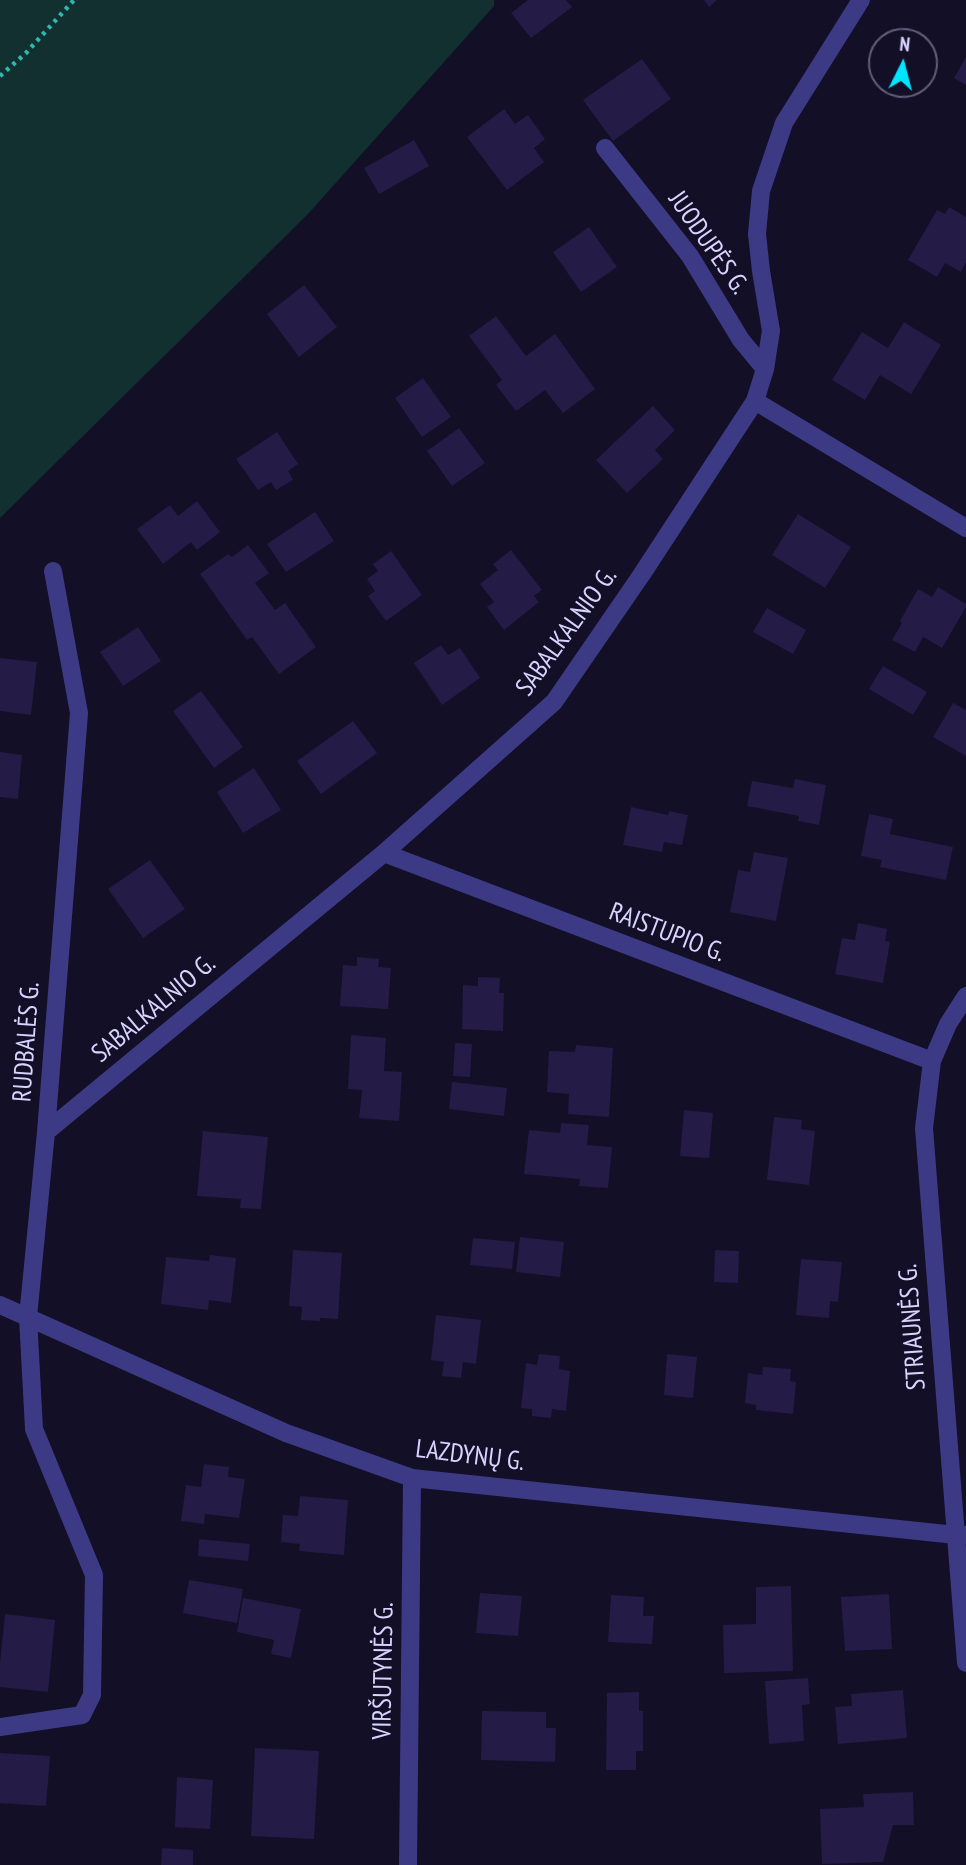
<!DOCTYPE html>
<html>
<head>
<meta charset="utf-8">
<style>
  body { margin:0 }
  #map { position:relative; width:966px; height:1865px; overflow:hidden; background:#130f26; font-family:"PT Sans Narrow",sans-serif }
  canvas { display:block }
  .north { position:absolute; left:868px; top:28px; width:70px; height:70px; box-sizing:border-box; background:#130f26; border:2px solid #625e7d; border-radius:50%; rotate:6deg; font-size:19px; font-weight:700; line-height:28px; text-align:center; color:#d9d4ff }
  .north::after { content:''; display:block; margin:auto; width:24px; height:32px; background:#00e5ff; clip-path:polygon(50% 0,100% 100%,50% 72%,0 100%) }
</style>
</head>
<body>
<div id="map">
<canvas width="966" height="1865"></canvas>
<div class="north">N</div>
</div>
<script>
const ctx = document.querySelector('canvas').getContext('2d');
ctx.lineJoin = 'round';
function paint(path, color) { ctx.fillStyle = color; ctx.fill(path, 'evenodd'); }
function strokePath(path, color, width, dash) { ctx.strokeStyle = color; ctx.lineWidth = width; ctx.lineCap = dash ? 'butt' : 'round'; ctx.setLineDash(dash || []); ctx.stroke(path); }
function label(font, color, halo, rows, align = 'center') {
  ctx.font = font + ' "PT Sans Narrow",sans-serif'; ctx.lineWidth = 5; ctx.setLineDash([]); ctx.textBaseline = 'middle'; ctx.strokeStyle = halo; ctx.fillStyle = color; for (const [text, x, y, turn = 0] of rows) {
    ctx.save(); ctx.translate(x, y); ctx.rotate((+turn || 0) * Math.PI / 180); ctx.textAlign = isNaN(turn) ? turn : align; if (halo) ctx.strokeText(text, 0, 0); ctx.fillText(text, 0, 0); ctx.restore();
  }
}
paint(new Path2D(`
  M0 0H494V6L308 214 0 518Z`), '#12302f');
paint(new Path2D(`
  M528 0H566L572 7 531 38 511 13Z
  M704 0H717L709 7Z
  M966 57V85L954 78Z
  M642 59 671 99 613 141 583 100Z
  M504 109 515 124 528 115 545 139 534 148 544 162 507 190 467 137Z
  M414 140 429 166 379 194 364 168Z
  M949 207 966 217V262L961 272 945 263 937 277 908 260 937 210 945 214Z
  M589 227 617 267 581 292 553 252Z
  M304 285 337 327 299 357 267 314Z
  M496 316 526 356 555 334 595 389 563 413 545 390 516 411 496 385 502 380 469 336Z
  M904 322 941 345 911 394 880 375 865 400 832 380 862 332 888 348Z
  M423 378 451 417 422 437 395 398Z
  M653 406 675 430 655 450 663 459 627 493 596 460Z
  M459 428 485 463 452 486 427 451Z
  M277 432 298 464 288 471 293 480 276 490 271 482 258 490 236 459Z
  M197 501 220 532 197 550 191 542 163 564 137 529 170 505 178 516Z
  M315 512 334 541 286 572 267 544Z
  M798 514 851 547 825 588 772 555Z
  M248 545 269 573 255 583 275 610 285 603 316 647 279 674 252 637 247 640 200 574 228 554 232 557Z
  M511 550 542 590 534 596 539 602 504 630 487 607 494 602 480 584 498 570 493 564Z
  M391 551 422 595 386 621 368 596 375 591 367 579 378 571 373 564Z
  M938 587 966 604V607L942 648 923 637 915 652 892 640 902 623 900 621 918 589 932 597Z
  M767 608 806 630 793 654 753 632Z
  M138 627 161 661 123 686 100 652Z
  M441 645 448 655 460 648 480 678 442 705 414 663Z
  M0 658 37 662 31 715 0 711Z
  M883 666 927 692 913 715 869 689Z
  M201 691 243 747 214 768 173 711Z
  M953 703 966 710V756L933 737Z
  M353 721 377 753 321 794 297 761Z
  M0 752 22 755 18 799 0 797Z
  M254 768 281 810 243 833 217 792Z
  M795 779 826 785 819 825 798 821 799 816 747 806 752 781 793 788Z
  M631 807 668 815 669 811 688 815 682 845 664 842 662 852 623 845Z
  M869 814 893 819 890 834 953 847 946 880 880 867 882 860 861 856Z
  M754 852 788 858 776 921 730 912 738 870 750 872Z
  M150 860 185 909 143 938 108 889Z
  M858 923 887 929 885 941 890 942 883 983 835 974 842 938 855 940Z
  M357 957 379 959 378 967 391 968 388 1009 340 1006 343 965 357 966Z
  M478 977 500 978 499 993H504L503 1031 462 1029 463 985 478 986Z
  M351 1035 386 1038 384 1071 402 1072 399 1121 359 1118 362 1090 348 1089Z
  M455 1043 472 1044 470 1077 453 1076Z
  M576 1045 613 1048 609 1117 568 1114 569 1094 547 1092 549 1051 575 1052Z
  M452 1082 507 1088 504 1116 449 1109Z
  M684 1110 713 1113 709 1158 680 1156Z
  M774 1117 802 1120 801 1129 815 1131 809 1185 767 1180Z
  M561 1123 589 1125 587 1145 612 1147 608 1188 579 1186 580 1179 524 1174 529 1130 560 1133Z
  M203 1131 268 1137 261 1209 240 1208 241 1199 197 1196Z
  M520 1237 564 1242 560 1277 516 1272Z
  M473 1238 515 1242 512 1269 470 1265Z
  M293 1250 342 1253 338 1319 320 1318V1321L301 1320 302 1307 289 1306Z
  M715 1250 739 1251 738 1283 714 1282Z
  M210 1255 236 1258 231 1303 209 1300 208 1310 161 1304 166 1257 209 1261Z
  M801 1259 842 1262 838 1302 830 1301 829 1318 796 1315Z
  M436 1315 481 1320 476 1364 463 1362 461 1378 442 1376 444 1362 431 1360Z
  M539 1354 560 1356 559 1369 570 1371 566 1411 552 1409 551 1418 532 1416V1409L521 1408 526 1363 537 1365Z
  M667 1354 697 1357 693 1398 664 1395Z
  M763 1367 791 1369 790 1381 796 1382 793 1414 756 1410V1405L745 1403 748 1373 762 1375Z
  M204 1464 229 1467 228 1477 245 1479 239 1518 205 1514 204 1524 181 1521 186 1485 201 1487Z
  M300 1496 348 1500 344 1555 299 1551 300 1544 281 1542 283 1515 298 1516Z
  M199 1539 250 1544 248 1561 198 1556Z
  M189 1580 243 1589 237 1623 183 1613Z
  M791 1586 793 1671 724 1673 723 1625 756 1624V1587Z
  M480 1593 522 1596 518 1636 476 1633Z
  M889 1594 892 1649 845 1651 841 1597Z
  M611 1595 644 1597 643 1616H654L652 1644 608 1642Z
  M243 1598 301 1609 291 1658 271 1654 274 1640 237 1632Z
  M5 1614 55 1620 48 1692 0 1687V1663Z
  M808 1678 810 1704 802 1705 804 1741 769 1744 765 1681Z
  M903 1690 907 1738 838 1744 835 1707 852 1706 851 1694Z
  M639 1692V1711H643V1751H636V1770H606L607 1693Z
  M482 1711 546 1712V1728H556L555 1762 481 1760Z
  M255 1748 319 1751 314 1839 251 1836Z
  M0 1753 50 1756 46 1806 0 1803Z
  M177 1777 213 1780 210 1829 175 1827Z
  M913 1792 914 1825H893L883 1862 822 1864 820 1809 864 1807 863 1794Z
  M162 1848 193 1850V1865H161Z`), '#241b47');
strokePath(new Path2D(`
  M0 76 26 53 74 0`), '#2fb8b0', 4.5, [3.5, 5]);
strokePath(new Path2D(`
  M605 148 690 256 741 340 765 369
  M755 401 966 528
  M384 853 932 1061
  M966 996 948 1024 932 1061 924 1128 966 1663
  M46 1132 384 853 554 702 642 574 755 401 765 369 771 331 761 271 757 234 761 191 784 123 861 0
  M0 1305 286 1433 412 1478 956 1535H966
  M0 1727 82 1715 92 1695 94 1575 34 1429 28 1317 46 1132 79 713 53 571
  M408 1865 412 1478`), '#3d3a85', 18);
label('26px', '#d9d4ff', '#130f26', [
  ["JUODUPĖS G.",708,243,55],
  ["SABALKALNIO G.",567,632,-54],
  ["RAISTUPIO G.",667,933,21],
  ["SABALKALNIO G.",154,1009,-40],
  ["RUDBALĖS G.",27,1042,-86],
  ["STRIAUNĖS G.",913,1327,-94],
  ["LAZDYNŲ G.",470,1456,7],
  ["VIRŠUTYNĖS G.",384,1671,-89]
]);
</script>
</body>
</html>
